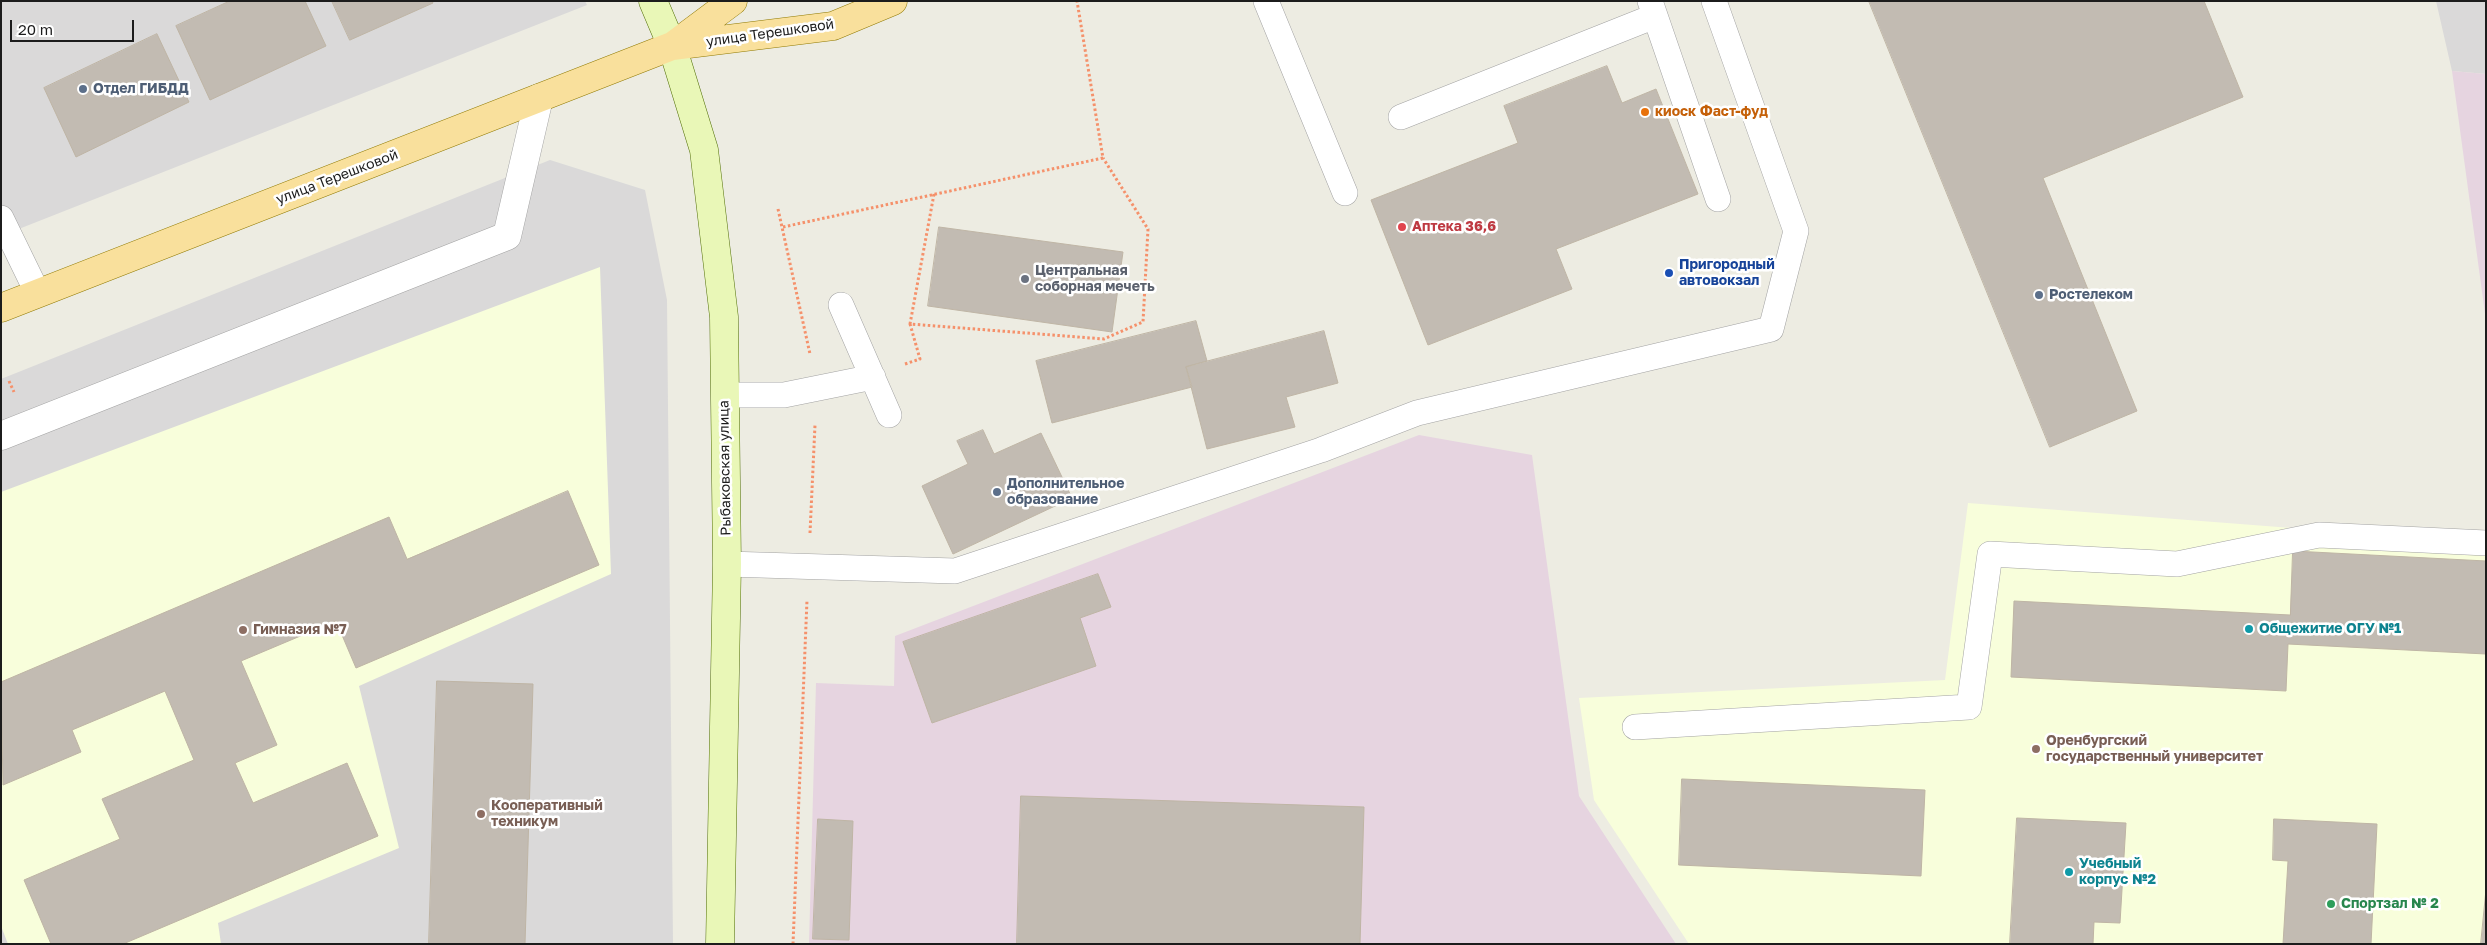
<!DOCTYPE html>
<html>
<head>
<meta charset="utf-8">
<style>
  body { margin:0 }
  #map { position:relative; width:2487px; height:945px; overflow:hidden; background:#edece2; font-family:"Golos Text",sans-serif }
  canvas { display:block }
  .frame { position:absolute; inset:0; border:2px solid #1c1c1c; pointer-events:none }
  .scale { position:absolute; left:10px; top:20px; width:124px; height:22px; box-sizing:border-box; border:2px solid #1c1c1c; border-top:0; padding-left:6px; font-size:15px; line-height:18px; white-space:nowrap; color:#1c1c1c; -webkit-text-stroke:4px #fff; paint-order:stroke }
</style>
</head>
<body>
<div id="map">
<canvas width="2487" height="945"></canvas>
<div class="frame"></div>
<div class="scale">20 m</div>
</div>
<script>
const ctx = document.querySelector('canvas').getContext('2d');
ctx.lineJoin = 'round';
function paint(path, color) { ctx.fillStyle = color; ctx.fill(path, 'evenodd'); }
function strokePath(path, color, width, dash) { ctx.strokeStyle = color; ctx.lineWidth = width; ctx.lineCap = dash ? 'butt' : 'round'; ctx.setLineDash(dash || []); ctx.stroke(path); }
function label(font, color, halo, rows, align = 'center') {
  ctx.font = font + ' "Golos Text",sans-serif'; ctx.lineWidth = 5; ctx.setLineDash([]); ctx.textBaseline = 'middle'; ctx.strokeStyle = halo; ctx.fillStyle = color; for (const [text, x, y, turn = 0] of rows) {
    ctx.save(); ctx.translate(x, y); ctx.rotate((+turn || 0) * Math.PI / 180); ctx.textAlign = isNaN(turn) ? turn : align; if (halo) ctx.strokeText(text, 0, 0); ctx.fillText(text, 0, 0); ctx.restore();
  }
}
paint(new Path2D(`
  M1 1H585L587 5 1 236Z
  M2436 1H2486V74L2452 71Z
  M550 160 645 190 667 300 673 944H1V379Z`), '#dad9d9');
paint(new Path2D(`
  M2452 71 2486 74V321Z
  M1419 435 1532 455 1579 796 1676 944H809L816 683 894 686 895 636Z`), '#e6d4e0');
paint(new Path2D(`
  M600 267 611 574 359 686 399 848 218 923 221 944H8L1 926V492Z
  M1968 503 2486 543V944H1689L1594 800 1579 698 1945 680Z`), '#f8fedb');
const building = new Path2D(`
  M230 1H305L326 46 210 100 176 26Z
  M332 1H432L433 3 350 40Z
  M1869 1H2204L2243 97 2043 178 2137 411 2050 447Z
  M157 34 189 102 76 157 44 88Z
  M1607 66 1622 103 1656 89 1698 194 1556 249 1572 289 1428 345 1371 200 1518 143 1504 106Z
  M939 227 1123 252 1112 332 928 306Z
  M1196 321 1207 361 1186 367 1192 387 1052 423 1036 361Z
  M1324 331 1338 383 1286 397 1295 427 1207 449 1186 367Z
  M983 430 994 454 1041 433 1072 498 953 554 922 486 968 464 957 441Z
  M568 491 599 565 356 668 336 621 241 661 277 745 235 763 253 803 347 763 378 836 123 944H51L24 880 120 839 102 799 194 760 165 691 72 730 81 752 3 785 1 682 389 517 407 559Z
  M2293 551 2486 561V654L2288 644 2286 691 2011 677 2014 601 2290 615Z
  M1098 574 1111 607 1080 618 1096 666 932 723 903 642Z
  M437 681 533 684 525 944H429Z
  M1682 779 1925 790 1921 876 1679 865Z
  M1021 796 1364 807 1360 944H1017Z
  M2017 818 2126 823 2120 923 2094 922 2093 944H2010Z
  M818 819 853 821 849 940 813 939Z
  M2274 819 2377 824 2371 944H2283L2288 861 2273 860Z
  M2486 890V944H2481Z`);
paint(building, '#c2bbb2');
strokePath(building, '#bfb5a5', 1);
const lane = new Path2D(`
  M1266 1 1345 193
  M1650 1 1718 199
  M1401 117 1655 16
  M1 218 38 294
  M841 305 889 415
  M724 395H784L873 377
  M727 564 955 571 1321 450 1417 413 1771 329 1796 231 1714 1
  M1635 727 1969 707 1990 554 2177 564 2319 535 2486 543`);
const street = new Path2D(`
  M1 436 507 236 539 98`);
const secondary = new Path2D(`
  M653 1 672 46 704 150 724 317 727 564 720 944`);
const primary = new Path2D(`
  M674 45 733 1
  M1 308 672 46 833 26 893 1`);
strokePath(lane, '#a3a3a3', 26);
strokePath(street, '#a3a3a3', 29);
strokePath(secondary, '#526f08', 29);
strokePath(primary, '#907a04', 29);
strokePath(new Path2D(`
  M934 194 910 324 1104 339 1143 322 1148 229 1103 158
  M778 209 810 354
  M783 227 1103 158 1077 1
  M905 364 920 359 910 324
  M9 381 14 392
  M810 533 815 425
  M793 944 807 600`), '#f5916b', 3, [2.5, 2.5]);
strokePath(lane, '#fff', 25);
strokePath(street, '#fff', 28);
strokePath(secondary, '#e9f7b7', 28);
strokePath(primary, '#f9e09c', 28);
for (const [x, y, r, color] of [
  [83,89,5,"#5c6f8a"],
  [1645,112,5,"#e8710a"],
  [1402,227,5,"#e0444e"],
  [1669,273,5,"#1a4fb4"],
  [1025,279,5,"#6b7280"],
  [2039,295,5,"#5c6f8a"],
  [997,492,5,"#5c6f8a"],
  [2249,629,5,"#0f9aa8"],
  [243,630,5,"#8d6e63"],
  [2036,749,5,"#8d6e63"],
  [481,814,5,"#8d6e63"],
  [2069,872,5,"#0f9aa8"],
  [2331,904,5,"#2e9e5b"]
]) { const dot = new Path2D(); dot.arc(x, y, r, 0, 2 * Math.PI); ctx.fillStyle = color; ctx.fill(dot); strokePath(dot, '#fff', 2); }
label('14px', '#1c1c1c', '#fff', [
  ["улица Терешковой",770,33,-8],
  ["улица Терешковой",337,177,-21],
  ["Рыбаковская улица",725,468,-91]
]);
label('bold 14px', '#4e5e75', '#fff', [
  ["Отдел ГИБДД",93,89],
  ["Ростелеком",2049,295],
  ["Дополнительное",1007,484],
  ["образование",1007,500]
], 'left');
label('bold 14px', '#c56008', '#fff', [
  ["киоск Фаст-фуд",1655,112]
], 'left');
label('bold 14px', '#be3a42', '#fff', [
  ["Аптека 36,6",1412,227]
], 'left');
label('bold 14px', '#164399', '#fff', [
  ["Пригородный",1679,265],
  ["автовокзал",1679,281]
], 'left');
label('bold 14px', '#5b616d', '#fff', [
  ["Центральная",1035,271],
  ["соборная мечеть",1035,287]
], 'left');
label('bold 14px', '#0d838f', '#fff', [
  ["Общежитие ОГУ №1",2259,629],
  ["Учебный",2079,864],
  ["корпус №2",2079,880]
], 'left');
label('bold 14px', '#785e54', '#fff', [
  ["Гимназия №7",253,630],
  ["Оренбургский",2046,741],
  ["государственный университет",2046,757],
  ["Кооперативный",491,806],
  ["техникум",491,822]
], 'left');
label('bold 14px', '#27864d', '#fff', [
  ["Спортзал № 2",2341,904]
], 'left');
</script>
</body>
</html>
